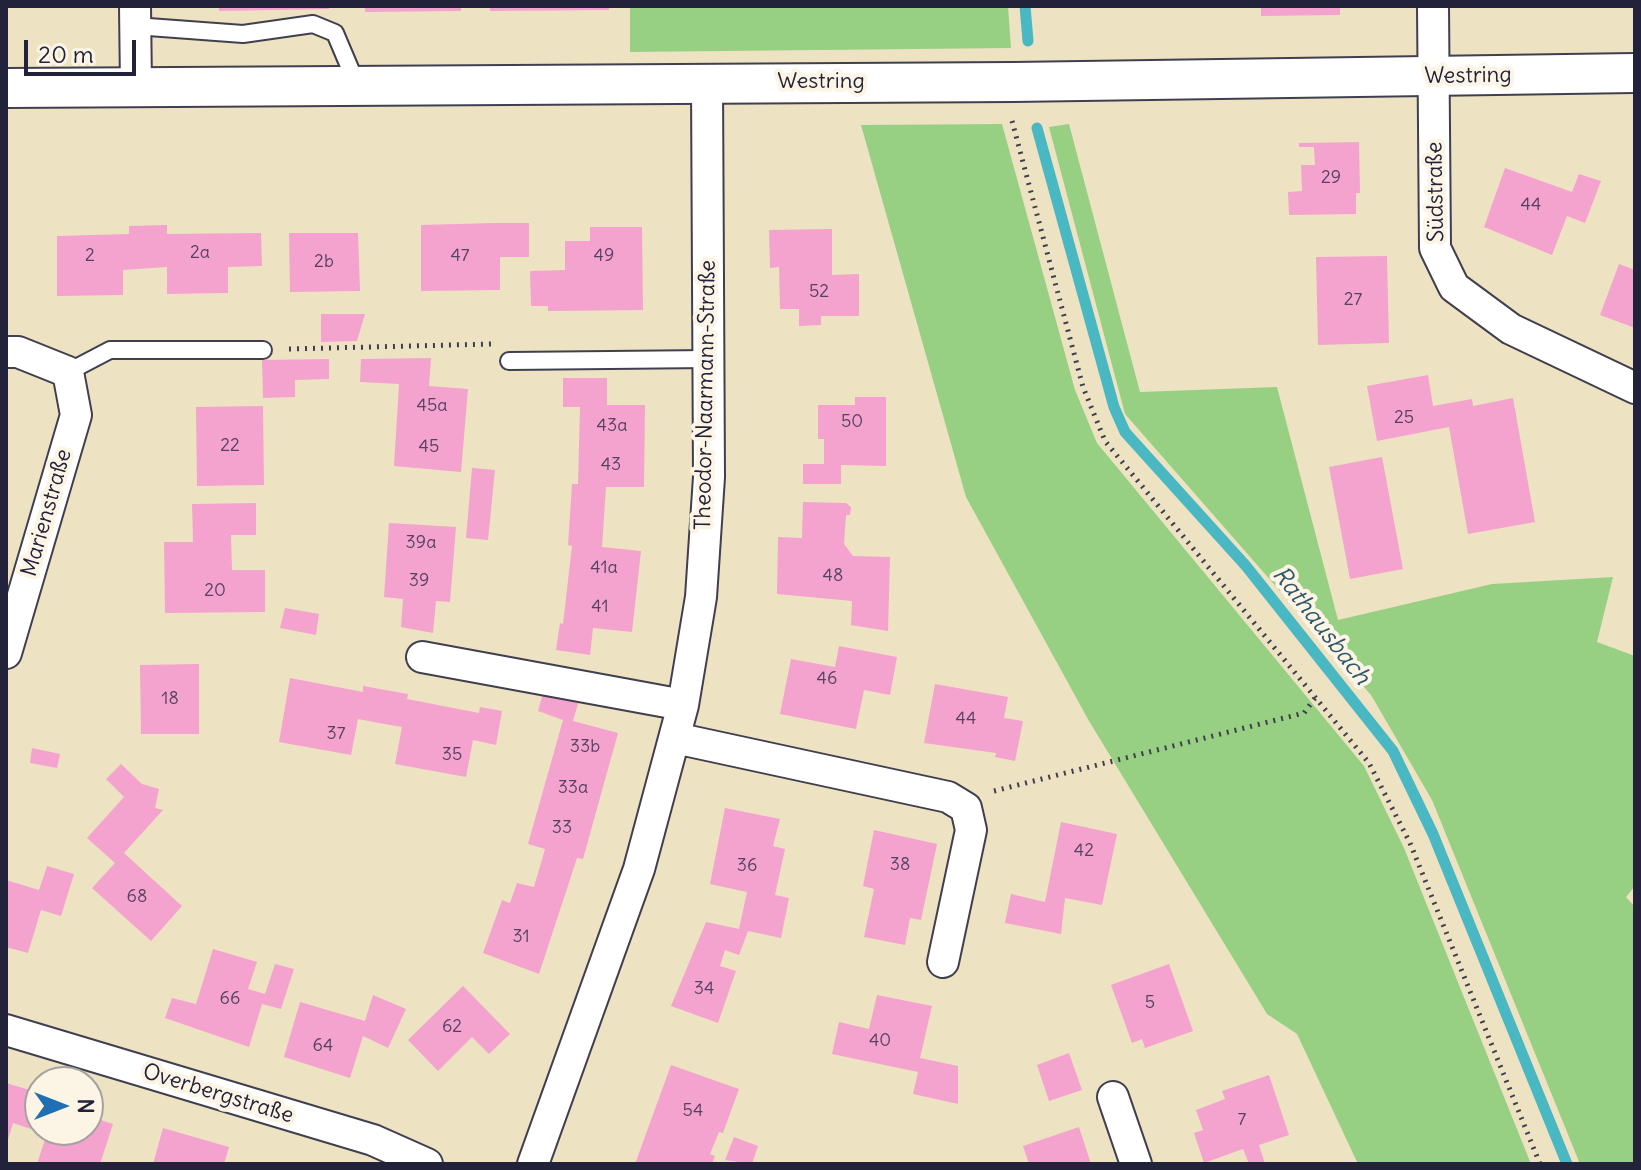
<!DOCTYPE html>
<html>
<head>
<meta charset="utf-8">
<style>
  body { margin:0 }
  #map { position:relative; width:1641px; height:1170px; overflow:hidden; background:#ede3c3; font-family:Delius,sans-serif }
  canvas { display:block }
  .frame { position:absolute; inset:0; border:8px solid #22223b; pointer-events:none }
  .north { position:absolute; left:24px; top:1066px; width:80px; height:80px; box-sizing:border-box; background:#fcf5e5; border:2px solid #a5a1a1; border-radius:50%; rotate:90deg; font-size:22px; font-weight:700; line-height:32px; text-align:center; color:#22223b }
  .north::after { content:''; display:block; margin:auto; width:28px; height:36px; background:#1f6fb2; clip-path:polygon(50% 0,100% 100%,50% 72%,0 100%) }
  .scale { position:absolute; left:24px; top:40px; width:112px; height:36px; box-sizing:border-box; border:4px solid #22223b; border-top:0; padding-left:10px; font-size:24px; line-height:28px; white-space:nowrap; color:#22223b; -webkit-text-stroke:6px #fcf5e5; paint-order:stroke }
</style>
</head>
<body>
<div id="map">
<canvas width="1641" height="1170"></canvas>
<div class="frame"></div>
<div class="north">N</div>
<div class="scale">20 m</div>
</div>
<script>
const ctx = document.querySelector('canvas').getContext('2d');
ctx.lineJoin = 'round';
function paint(path, color) { ctx.fillStyle = color; ctx.fill(path, 'evenodd'); }
function strokePath(path, color, width, dash) { ctx.strokeStyle = color; ctx.lineWidth = width; ctx.lineCap = dash ? 'butt' : 'round'; ctx.setLineDash(dash || []); ctx.stroke(path); }
function label(font, color, halo, rows, align = 'center') {
  ctx.font = font + ' Delius,sans-serif'; ctx.lineWidth = 8; ctx.setLineDash([]); ctx.textBaseline = 'middle'; ctx.strokeStyle = halo; ctx.fillStyle = color; for (const [text, x, y, turn = 0] of rows) {
    ctx.save(); ctx.translate(x, y); ctx.rotate((+turn || 0) * Math.PI / 180); ctx.textAlign = isNaN(turn) ? turn : align; if (halo) ctx.strokeText(text, 0, 0); ctx.fillText(text, 0, 0); ctx.restore();
  }
}
paint(new Path2D(`
  M630 6H1008L1011 48 630 52Z
  M1002 124 1075 390 1097 443 1364 766 1404 848 1531 1164H1358L1297 1034 1267 1014 1089 721 966 497 861 125Z
  M1069 124 1140 392 1277 387 1338 620 1492 584 1613 577 1597 642 1635 656V886L1626 897 1635 907V1164H1580L1432 800 1371 695 1125 414 1049 127Z`), '#98d083');
strokePath(new Path2D(`
  M1025 6 1028 41
  M1037 128 1114 407 1125 432 1246 566 1393 751 1433 834 1567 1164`), '#49b8c2', 11);
paint(new Path2D(`
  M219 6H329V9L219 11Z
  M365 6H461V11L365 12Z
  M490 6H609V10L490 11Z
  M1261 6H1340V15L1261 16Z
  M1359 142 1360 193H1356V214L1289 215 1288 192 1302 191 1301 165H1315L1314 147H1299V143Z
  M1505 168 1572 192 1579 174 1601 181 1585 223 1567 216 1552 255 1484 227Z
  M494 223H529V257H500V290L421 291V225Z
  M167 225V234L261 233 262 266 228 267V293L167 294V267L123 270V295L57 296V236L129 234V226Z
  M590 227H642L643 310 548 311V306H531L530 271 565 270V241H590Z
  M832 229V275L859 274V316H821V325L799 326V309H780L779 267 770 268 769 230Z
  M289 233H358L360 291 290 292Z
  M1387 256 1389 343 1318 345 1316 257Z
  M1619 264 1635 270V328L1600 315Z
  M321 314H365L357 341 321 342Z
  M431 358 429 386 468 389 461 472 394 466 399 384 360 382 361 359Z
  M329 359V379L295 380V397L263 398 262 360Z
  M1428 375 1433 406 1472 399 1473 406 1513 398 1535 522 1468 534 1449 427 1377 441 1367 386Z
  M563 378H607V405H645L644 487H606L602 547 641 551 632 632 593 628 590 655 556 650 560 623 563 624 572 546 568 545 572 484H578L580 407H563Z
  M855 397H886V466L841 465V484H803V464H824V439H818V405H855Z
  M263 406 264 485 197 486 196 407Z
  M1382 457 1403 569 1350 579 1329 467Z
  M472 468 495 470 488 540 466 538Z
  M803 502 846 503 851 507 850 515H846L844 544 853 556 890 557 888 631 851 625 852 601 777 594 778 537 802 538Z
  M256 503V535H231L232 570H265V612L165 613 164 542H193L192 504Z
  M389 523 456 527 450 602 436 601 433 633 401 627 403 599 384 597Z
  M285 608 319 614 316 635 280 628Z
  M839 646 897 657 890 695 864 690 856 729 780 714 791 659 835 667Z
  M199 664V734H141L140 665Z
  M290 678 363 692V686L408 694 407 699 479 713 480 707 502 711 496 745 473 740 466 777 395 764 402 727 379 723 358 719 351 755 279 742Z
  M935 684 1008 697 1004 718 1023 721 1015 761 995 757 996 753 924 743Z
  M543 693 579 700 573 721 618 733 583 859 577 858 539 974 483 953 502 900 510 903 517 883 534 887 545 849 528 844 563 720 538 711Z
  M32 748 60 754 57 768 30 763Z
  M121 764 142 784 159 789 155 808 163 810 124 853 182 906 151 941 92 888 115 863 87 838 124 797 106 779Z
  M725 808 780 819 773 846 785 849 775 895 789 898 781 938 748 931 739 955 725 950 720 966 736 971 718 1023 671 1006 706 922 739 929 747 892 710 884Z
  M1061 822 1117 834 1102 905 1065 898 1061 934 1005 923 1011 894 1045 902Z
  M874 830 937 844 921 920 910 918 905 945 864 937 874 889 863 886Z
  M47 866 74 874 61 916 41 910 28 953 6 947V880L39 890Z
  M213 949 257 962 248 989 265 994 275 964 294 969 281 1009 262 1004 249 1047 165 1018 172 998 196 1004Z
  M1169 964 1193 1031 1145 1048 1142 1039 1132 1043 1111 985Z
  M463 986 510 1034 489 1054 472 1037 438 1071 408 1040Z
  M373 995 406 1009 388 1048 363 1036 350 1078 284 1057 300 1002 365 1021Z
  M877 995 932 1006 920 1058 958 1066V1104L913 1094 918 1072 832 1054 839 1022 869 1029Z
  M1069 1053 1082 1090 1049 1101 1037 1065Z
  M671 1065 739 1089 723 1133 719 1132 710 1154 715 1156 712 1164H635Z
  M1269 1075 1289 1135 1259 1145 1265 1164H1249L1243 1149 1204 1163 1194 1133 1203 1130 1196 1110 1225 1099 1222 1091Z
  M6 1083 40 1093 31 1129 13 1123 7 1143Z
  M88 1116 113 1124 100 1164H37L48 1130H88Z
  M1079 1127 1091 1164H1029L1023 1146Z
  M163 1128 229 1147 224 1164H153Z
  M734 1137 758 1146 752 1164 725 1160Z`), '#f3a3ce');
const service = new Path2D(`
  M135 26 243 34 313 24 335 33 357 85
  M509 361 709 359
  M68 372 110 350H263`);
const minor = new Path2D(`
  M135 6 136 87
  M1433 6 1435 248 1454 287 1511 329 1635 388
  M6 352H18L68 372 76 415 6 653
  M422 657 683 705
  M675 738 948 797 966 808 971 830 943 962
  M6 1030 373 1140 427 1164
  M1113 1097 1136 1164
  M533 1164 639 869 683 705 701 597 709 477 707 83`);
const tertiary = new Path2D(`
  M6 88 1013 82 1635 73`);
strokePath(service, '#403f4f', 20);
strokePath(minor, '#403f4f', 34);
strokePath(tertiary, '#403f4f', 42);
strokePath(new Path2D(`
  M1012 121 1083 387 1105 441 1369 763 1410 843 1540 1164
  M289 349 491 344
  M994 791 1304 713 1315 698`), '#403f4f', 5, [2, 6]);
strokePath(service, '#fff', 16);
strokePath(minor, '#fff', 30);
strokePath(tertiary, '#fff', 38);
label('18px', '#564260', null, [
  ["29",1331,178],
  ["44",1531,205],
  ["2a",200,253],
  ["2",90,256],
  ["47",460,256],
  ["49",604,256],
  ["2b",324,262],
  ["52",819,292],
  ["27",1353,300],
  ["45a",432,406],
  ["25",1404,418],
  ["50",852,422],
  ["43a",612,426],
  ["22",230,446],
  ["45",429,447],
  ["43",611,465],
  ["39a",421,543],
  ["41a",604,568],
  ["48",833,576],
  ["39",419,581],
  ["20",215,591],
  ["41",600,607],
  ["46",827,679],
  ["18",170,699],
  ["44",966,719],
  ["37",336,734],
  ["33b",585,747],
  ["35",452,755],
  ["33a",573,788],
  ["33",562,828],
  ["42",1084,851],
  ["38",900,865],
  ["36",747,866],
  ["68",137,897],
  ["31",521,937],
  ["34",704,989],
  ["66",230,999],
  ["5",1150,1003],
  ["62",452,1027],
  ["40",880,1041],
  ["64",323,1046],
  ["54",693,1111],
  ["7",1242,1120]
]);
label('22px', '#22223b', '#fcf5e5', [
  ["Westring",1468,76,-1],
  ["Westring",821,82],
  ["Südstraße",1436,192,-91],
  ["Theodor-Naarmann-Straße",706,395,-89],
  ["Marienstraße",47,513,-74],
  ["Overbergstraße",218,1094,17]
]);
label('italic 24px', '#30566a', '#fcf5e5', [
  ["Rathausbach",1321,626,52]
]);
</script>
</body>
</html>
